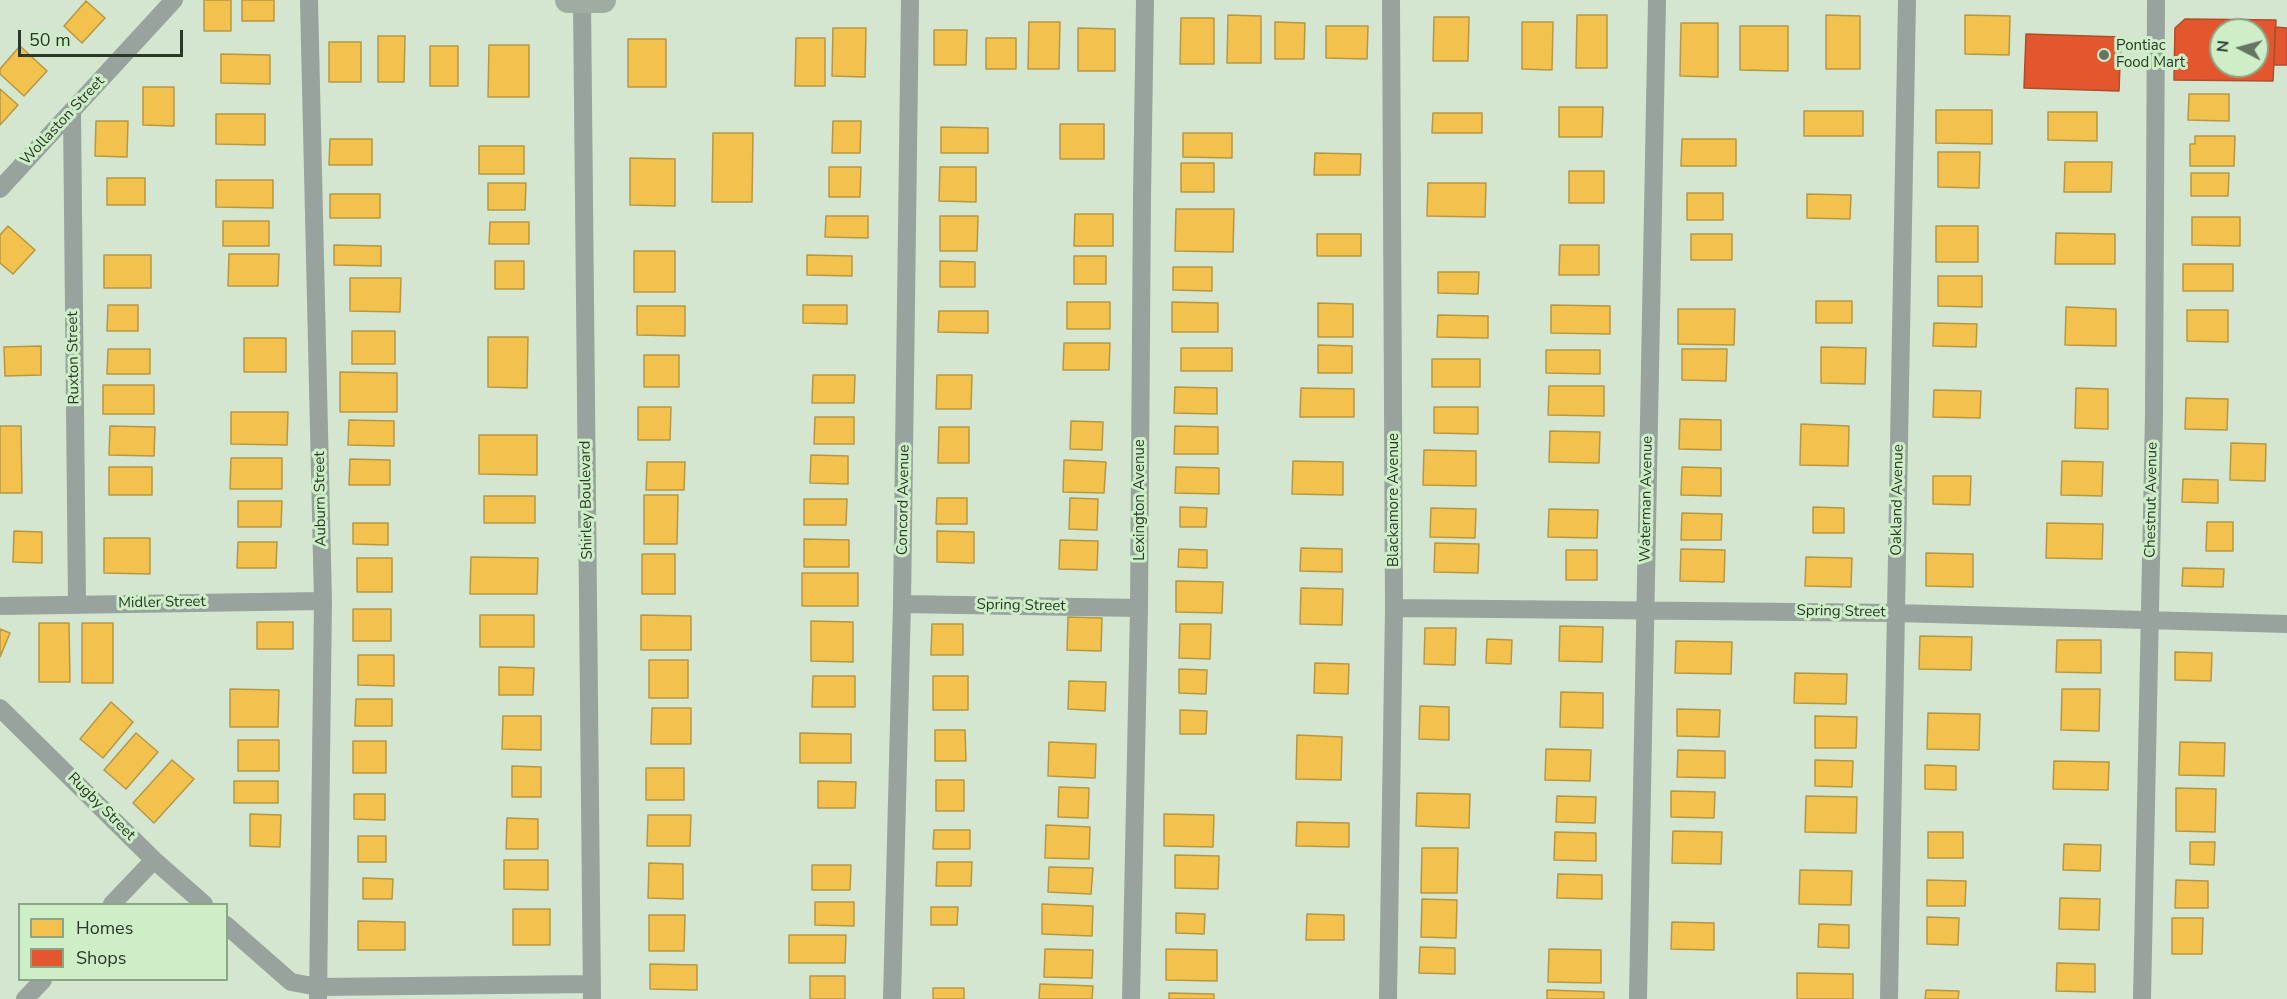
<!DOCTYPE html>
<html>
<head>
<meta charset="utf-8">
<style>
  body { margin:0 }
  #map { position:relative; width:2287px; height:999px; overflow:hidden; background:#d4e5d0; font-family:"Nunito Sans",sans-serif }
  canvas { display:block }
  .legend { position:absolute; left:18px; top:903px; width:210px; height:78px; box-sizing:border-box; background:#ceeec7; border:2px solid #8da587; margin:0; padding:8px 10px; list-style:none; font-size:18px; color:#2b3828 }
  .legend li { display:flex; align-items:center; gap:12px; height:30px }
  .legend b { width:30px; border:2px solid #8da587 }
  .north { position:absolute; left:2209px; top:18px; width:60px; height:60px; box-sizing:border-box; background:#ceeec7; border:2px solid #8da587; border-radius:50%; rotate:276deg; font-size:16px; font-weight:700; line-height:24px; text-align:center; color:#2b3828 }
  .north::after { content:''; display:block; margin:auto; width:21px; height:27px; background:#667563; clip-path:polygon(50% 0,100% 100%,50% 72%,0 100%) }
  .scale { position:absolute; left:18px; top:30px; width:165px; height:27px; box-sizing:border-box; border:3px solid #2b3828; border-top:0; padding-left:8px; font-size:18px; line-height:21px; white-space:nowrap; color:#2b3828; -webkit-text-stroke:4px #ceeec7; paint-order:stroke }
</style>
</head>
<body>
<div id="map">
<canvas width="2287" height="999"></canvas>
<ul class="legend">
<li><b style="height:16px;background:#f2c14e"></b>Homes</li>
<li><b style="height:16px;background:#e4572e"></b>Shops</li>
</ul>
<div class="north">N</div>
<div class="scale">50 m</div>
</div>
<script>
const ctx = document.querySelector('canvas').getContext('2d');
ctx.lineJoin = 'round';
function paint(path, color) { ctx.fillStyle = color; ctx.fill(path, 'evenodd'); }
function strokePath(path, color, width, dash) { ctx.strokeStyle = color; ctx.lineWidth = width; ctx.lineCap = dash ? 'butt' : 'round'; ctx.setLineDash(dash || []); ctx.stroke(path); }
function label(font, color, halo, rows, align = 'center') {
  ctx.font = font + ' "Nunito Sans",sans-serif'; ctx.lineWidth = 6; ctx.setLineDash([]); ctx.textBaseline = 'middle'; ctx.strokeStyle = halo; ctx.fillStyle = color; for (const [text, x, y, turn = 0] of rows) {
    ctx.save(); ctx.translate(x, y); ctx.rotate((+turn || 0) * Math.PI / 180); ctx.textAlign = isNaN(turn) ? turn : align; if (halo) ctx.strokeText(text, 0, 0); ctx.fillText(text, 0, 0); ctx.restore();
  }
}
const homes = new Path2D(`
  M204 0H231V31H204Z
  M242 0H274V21H242Z
  M86 1 105 18 82 43 64 26Z
  M1228 15 1261 16V63H1227Z
  M1577 15H1607V68H1576Z
  M1826 15 1860 16V69H1826Z
  M1965 15 2010 16 2009 55 1965 54Z
  M1434 17H1469L1468 61H1433Z
  M1181 18H1214V64H1180Z
  M1029 22H1060L1059 69H1028Z
  M1275 22 1305 23 1304 59H1275Z
  M1522 22H1553L1552 70 1522 69Z
  M1681 23H1718V77L1680 76Z
  M1326 26H1368L1367 59 1326 58Z
  M1740 26H1788V71L1740 70Z
  M833 28H866L865 77 832 76Z
  M1078 28 1115 29V71H1078Z
  M934 30H967L966 65H934Z
  M378 36H405L404 82H378Z
  M796 38H825V86H795Z
  M986 38H1016V69H986Z
  M628 39H666V87H628Z
  M329 42H361V82H329Z
  M489 45H529V97H488Z
  M20 46 47 71 24 96 0 74V69Z
  M430 46H458V86H430Z
  M221 54 270 55V84L221 83Z
  M143 87H174V126L143 125Z
  M0 89 18 105 0 125Z
  M2189 94H2229V121L2188 120Z
  M1559 107H1603L1602 137H1559Z
  M1936 110H1992V144L1936 143Z
  M1804 111H1863V136H1804Z
  M2048 112H2097V141L2048 140Z
  M1433 113H1482V133H1432Z
  M216 114H265V145L216 144Z
  M96 121H128L127 157 95 156Z
  M833 121H861L860 153H832Z
  M1060 124H1104V159H1060Z
  M941 127 988 128V153H941Z
  M713 133H753L752 202H712Z
  M1183 133H1232V158L1183 157Z
  M2195 136H2235L2234 166H2190V144H2195Z
  M330 139H372V165H329Z
  M1682 139H1736V166H1681Z
  M479 146H524V174H479Z
  M1938 152H1980L1979 188 1938 187Z
  M1315 153 1361 154 1360 175H1314Z
  M630 158 675 159V206L630 205Z
  M2065 162H2112L2111 192H2064Z
  M1181 163H1214V192H1181Z
  M829 167H861L860 197H829Z
  M940 167H976V202L939 201Z
  M1569 171H1604V203H1569Z
  M2191 173H2229L2228 196H2191Z
  M107 178H145V205H107Z
  M216 180H273V208L216 207Z
  M488 183H526L525 210H488Z
  M1428 183H1486L1485 217 1427 216Z
  M1687 193H1723V220H1687Z
  M330 194H380V218H330Z
  M1807 194 1851 195 1850 219 1807 218Z
  M1176 209H1234L1233 252 1175 251Z
  M1075 214H1113V246H1074Z
  M826 216H868V238L825 237Z
  M940 216H978L977 251H940Z
  M2192 217H2240V246L2192 245Z
  M223 221H269V246H223Z
  M490 222H529V244H489Z
  M8 226 35 250 13 274 0 263V235Z
  M1936 226H1978V262H1936Z
  M2056 233 2115 234V264H2055Z
  M1317 234H1361V256H1317Z
  M1691 234H1732V260H1691Z
  M334 245 381 246V266L334 265Z
  M1560 245H1599V275H1559Z
  M634 251H675V292H634Z
  M229 254H279L278 286H228Z
  M104 255H151V288H104Z
  M807 255 852 256V276L807 275Z
  M1074 256H1106V284H1074Z
  M495 261H524V289H495Z
  M940 261 975 262V287H940Z
  M2183 264H2233V291H2183Z
  M1173 267H1212V291L1173 290Z
  M1438 272H1479L1478 294 1438 293Z
  M1938 276H1982V307L1938 306Z
  M350 278H401L400 312 350 311Z
  M1816 301H1852V323H1816Z
  M1067 302H1110V329H1067Z
  M1172 302 1218 303V332H1172Z
  M1318 303 1353 304V337H1318Z
  M108 305H138V331H107Z
  M803 305H847V324L803 323Z
  M1551 305 1610 306V334L1551 333Z
  M637 306H685V336L637 335Z
  M2066 307 2116 309V346L2065 345Z
  M1678 309H1735L1734 345 1678 344Z
  M2187 310H2228V342L2187 341Z
  M939 311H988V333L938 332Z
  M1438 315 1488 316V338L1437 337Z
  M1934 323 1977 324 1976 347 1933 346Z
  M352 331H395V364H352Z
  M488 337H528L527 388 488 387Z
  M244 338H286V372H244Z
  M1064 343H1110L1109 370H1063Z
  M1318 345 1352 346V373H1318Z
  M41 346V375L5 376 4 347Z
  M1821 347 1866 348 1865 384 1821 383Z
  M1181 348H1232V371H1181Z
  M108 349H150V374H107Z
  M1682 349H1727L1726 381 1682 380Z
  M1546 350H1600V374L1546 373Z
  M644 355H679V387H644Z
  M1432 359H1480V387H1432Z
  M340 372 397 373V412H340Z
  M813 375H855L854 403H812Z
  M937 375H972L971 409H936Z
  M103 385H154V414H103Z
  M1549 386H1604V416L1548 415Z
  M1175 387 1217 388V414L1174 413Z
  M1301 388 1354 389V417H1300Z
  M2076 388 2108 389V429L2075 428Z
  M1934 390 1981 391 1980 418 1933 417Z
  M2186 398 2228 399 2227 430 2185 429Z
  M638 407H671L670 440H638Z
  M1434 407H1478V434L1434 433Z
  M231 412H288L287 445 231 444Z
  M815 417H854V444H814Z
  M1680 419 1721 420V450L1679 449Z
  M349 420 394 421V446L348 445Z
  M1071 421 1103 422 1102 450 1070 449Z
  M1801 424 1849 426 1848 466 1800 465Z
  M0 426H21L22 493H0Z
  M110 426 155 427 154 456 109 455Z
  M1175 426 1218 427V454H1174Z
  M939 427H969V463H938Z
  M1550 431 1600 432 1599 463 1549 462Z
  M479 435H537V475L479 474Z
  M2231 443 2266 444 2265 481 2230 480Z
  M1424 450 1476 451V486L1423 485Z
  M811 455 848 456V484L810 483Z
  M231 458H282V489H230Z
  M350 459 390 460V485H349Z
  M1064 460 1106 462 1104 493 1063 492Z
  M1293 461 1343 462V495L1292 494Z
  M2062 461 2103 462 2102 496 2061 495Z
  M647 462H685L684 490H646Z
  M109 467H152V495H109Z
  M1176 467 1219 468V494L1175 493Z
  M1682 467 1721 468V496L1681 495Z
  M1933 476H1971L1970 505 1933 504Z
  M2183 479 2218 480V503L2182 502Z
  M644 495H678L677 544H644Z
  M484 496H535V523H484Z
  M937 498H967V524H936Z
  M1070 498 1098 499 1097 530 1069 529Z
  M804 499H847L846 525H804Z
  M238 501H282L281 527H238Z
  M1180 507 1207 508 1206 527H1180Z
  M1813 507 1844 508V533H1813Z
  M1431 508 1476 509 1475 538 1430 537Z
  M1549 509 1598 510 1597 538 1548 537Z
  M1682 513 1722 514 1721 540H1681Z
  M2207 522H2233V551H2206Z
  M353 523H388V545L353 544Z
  M2047 523 2103 524 2102 559 2046 558Z
  M14 531 42 532V563L13 562Z
  M937 531 974 532V563L937 562Z
  M104 538H150V574L104 573Z
  M804 539 849 540V567H804Z
  M1060 540 1098 541 1097 570 1059 569Z
  M238 542H277L276 568H237Z
  M1435 543 1479 544 1478 573 1434 572Z
  M1301 548 1342 549V572L1300 571Z
  M1179 549 1207 550V568L1178 567Z
  M1681 549 1725 550 1724 582 1680 581Z
  M1566 550H1597V580H1566Z
  M1926 553 1973 554V587L1926 586Z
  M642 554H675V594H642Z
  M471 557 538 558 537 594H470Z
  M1806 557 1852 558 1851 587 1805 586Z
  M357 558H392V592H357Z
  M2183 568 2224 569 2223 587 2182 586Z
  M802 573H858V606H802Z
  M1176 581 1223 582 1222 613 1176 612Z
  M1301 588 1343 589 1342 625 1300 624Z
  M353 609H391V641H353Z
  M480 615H534V647H480Z
  M641 615 691 616V650H641Z
  M1068 617 1102 618 1101 651 1067 650Z
  M811 621 853 622V662L811 661Z
  M257 622H293V649H257Z
  M39 623H69L70 682H39Z
  M82 623H113V683H82Z
  M932 624H963V655H931Z
  M1180 624H1211L1210 659 1179 658Z
  M1560 626 1603 627 1602 662 1559 661Z
  M1425 628H1456L1455 665 1424 664Z
  M0 629 10 633 0 657Z
  M1920 636 1972 637 1971 670 1919 669Z
  M1487 639 1512 640 1511 664 1486 663Z
  M2057 640H2101V673L2056 672Z
  M1676 641 1732 642 1731 674 1675 673Z
  M2175 652 2212 653 2211 681 2175 680Z
  M358 655H394V686L358 685Z
  M649 660H688V698H649Z
  M1315 663 1349 664 1348 694 1314 693Z
  M499 667 534 668 533 695H499Z
  M1179 669 1207 670 1206 694 1179 693Z
  M1795 673 1847 674 1846 704 1794 703Z
  M813 676H855V707H812Z
  M933 676H968V710H933Z
  M1069 681 1106 682 1105 711 1068 709Z
  M230 689 279 690 278 727H230Z
  M2062 689H2100L2099 731 2061 730Z
  M1561 692 1603 693V728L1560 727Z
  M356 699H392V726H355Z
  M111 702 133 722 103 758 80 739Z
  M1420 706 1449 707V740L1419 739Z
  M652 708H691V744H651Z
  M1677 709 1720 710 1719 737 1677 736Z
  M1180 710 1207 711 1206 734H1180Z
  M1928 713 1980 714 1979 750 1927 749Z
  M503 716H541V750L502 749Z
  M1815 716 1857 717 1856 748H1815Z
  M935 730H965L966 761H935Z
  M136 733 158 752 126 789 104 770Z
  M800 733 851 734V763H800Z
  M1297 735 1342 737 1341 780 1296 779Z
  M238 740H279V771H238Z
  M353 741H386V773H353Z
  M1049 742 1096 744 1095 778 1048 776Z
  M2180 742 2225 743 2224 776 2179 775Z
  M1546 749 1591 750 1590 781 1545 780Z
  M1678 750 1725 751V778L1677 777Z
  M172 760 194 779 154 823 133 803Z
  M1815 760 1853 761 1852 787 1815 786Z
  M2054 761 2109 762 2108 790 2053 789Z
  M1925 765 1956 766V790L1925 789Z
  M512 766 541 767V797H512Z
  M646 768H684V800H646Z
  M936 780H964V811H936Z
  M234 781H278V803H234Z
  M818 781 856 782 855 808H818Z
  M1059 787 1089 788 1088 818 1058 817Z
  M2176 788 2216 789 2215 832 2176 831Z
  M1671 791 1715 792 1714 818 1671 817Z
  M1417 793 1470 794 1469 828 1416 826Z
  M354 794H385V820L354 819Z
  M1557 796 1596 797 1595 823 1556 822Z
  M1806 796 1857 797 1856 833 1805 832Z
  M250 814 281 815 280 847 250 846Z
  M1164 814 1214 815 1213 847 1164 846Z
  M648 815H691L690 846H647Z
  M507 818 538 819V849H506Z
  M1297 822 1349 823V847L1296 846Z
  M1046 825 1090 827 1089 859 1045 858Z
  M934 830H970V849H933Z
  M1673 831 1722 832 1721 864 1672 863Z
  M1555 832 1596 833V861L1554 860Z
  M1928 832H1963V858H1928Z
  M358 836H386V862H358Z
  M2190 842H2215L2214 865 2190 864Z
  M2064 844 2101 845 2100 871 2063 870Z
  M1422 848H1458L1457 893H1421Z
  M1175 855 1219 856 1218 889 1175 888Z
  M504 860H548V890L504 889Z
  M937 862H972L971 886H936Z
  M649 863 683 864V899L648 898Z
  M812 865H851L850 890H812Z
  M1049 867 1093 868 1091 894 1048 892Z
  M1800 870 1852 871 1851 905 1799 904Z
  M1558 874 1602 875V899L1557 898Z
  M363 878 393 879 392 899H363Z
  M1927 880 1966 881 1965 906H1927Z
  M2176 880 2208 881V908H2175Z
  M2060 898 2100 899 2099 930 2059 929Z
  M1422 899 1457 900 1456 938 1421 937Z
  M815 902H854V926L815 925Z
  M1042 904 1093 906 1092 936 1042 934Z
  M931 907H958L957 925H931Z
  M513 909H550V945H513Z
  M1176 913 1205 914 1204 934 1176 933Z
  M1307 914 1344 915V940H1306Z
  M649 915H685L684 951H649Z
  M1927 917 1959 918 1958 945 1927 944Z
  M2172 918H2203L2202 954H2172Z
  M358 921 405 922V950H358Z
  M1672 922 1714 923V950L1671 949Z
  M1819 924 1849 925V948L1818 947Z
  M789 935H846L845 963H789Z
  M1420 947 1455 948V974L1419 973Z
  M1045 949 1093 950 1092 978 1044 977Z
  M1166 949 1217 950V981L1166 980Z
  M1549 949 1601 950V983L1548 982Z
  M2057 963 2095 964V992L2056 991Z
  M650 964 697 965V990L650 989Z
  M1797 973 1853 974V999H1797Z
  M810 976H845V999H810Z
  M1040 984 1093 986 1092 999H1039Z
  M933 988H964V999H933Z
  M1547 990 1604 992V999H1547Z
  M1926 990 1959 991 1958 999H1925Z
  M1169 993 1214 994V999H1169Z`);
paint(homes, '#f2c14e');
strokePath(homes, '#b69843', 1.5);
const shops = new Path2D(`
  M2185 19 2276 20 2273 81 2174 80 2175 28ZM2221 30H2257V66H2221Z
  M2275 27 2287 28V65H2274Z
  M2026 34 2121 37 2119 91 2024 88Z`);
paint(shops, '#e4572e');
strokePath(shops, '#ac4e2c', 1.5);
strokePath(new Path2D(`
  M309 0 323 601 318 999
  M582 1 592 999
  M72 112 77 604
  M0 189 174 0
  M902 604 1139 608
  M0 606 323 601
  M1394 608 1896 613 2287 624
  M0 708 154 860 204 904
  M112 904 154 860
  M226 925 291 982 318 987 591 984
  M25 999 43 980
  M892 999 902 604 910 0
  M1131 999 1139 608 1142 197 1145 0
  M1388 999 1394 608 1391 0
  M1638 999 1657 0
  M1889 999 1907 0
  M2142 999 2154 415 2156 0`), '#98a39d', 18);
strokePath(new Path2D(`
  M568 0H603`), '#9eaca1', 26);
for (const [x, y, r, color] of [
  [2104,55,6,"#667563"]
]) { const dot = new Path2D(); dot.arc(x, y, r, 0, 2 * Math.PI); ctx.fillStyle = color; ctx.fill(dot); strokePath(dot, '#ceeec7', 2); }
label('15px', '#2b3828', '#ceeec7', [
  ["Pontiac",2116,46],
  ["Food Mart",2116,63]
], 'left');
label('15px', '#2b3828', '#ceeec7', [
  ["Wollaston Street",63,121,-47],
  ["Ruxton Street",74,358,-91],
  ["Auburn Street",321,499,-91],
  ["Waterman Avenue",1647,499,-89],
  ["Shirley Boulevard",587,500,-91],
  ["Concord Avenue",904,500,-89],
  ["Lexington Avenue",1140,500,-90],
  ["Blackamore Avenue",1394,500,-90],
  ["Oakland Avenue",1898,500,-89],
  ["Chestnut Avenue",2152,500,-89],
  ["Midler Street",162,603,-1],
  ["Spring Street",1021,606,1],
  ["Spring Street",1841,612,1],
  ["Rugby Street",101,807,45]
]);
</script>
</body>
</html>
